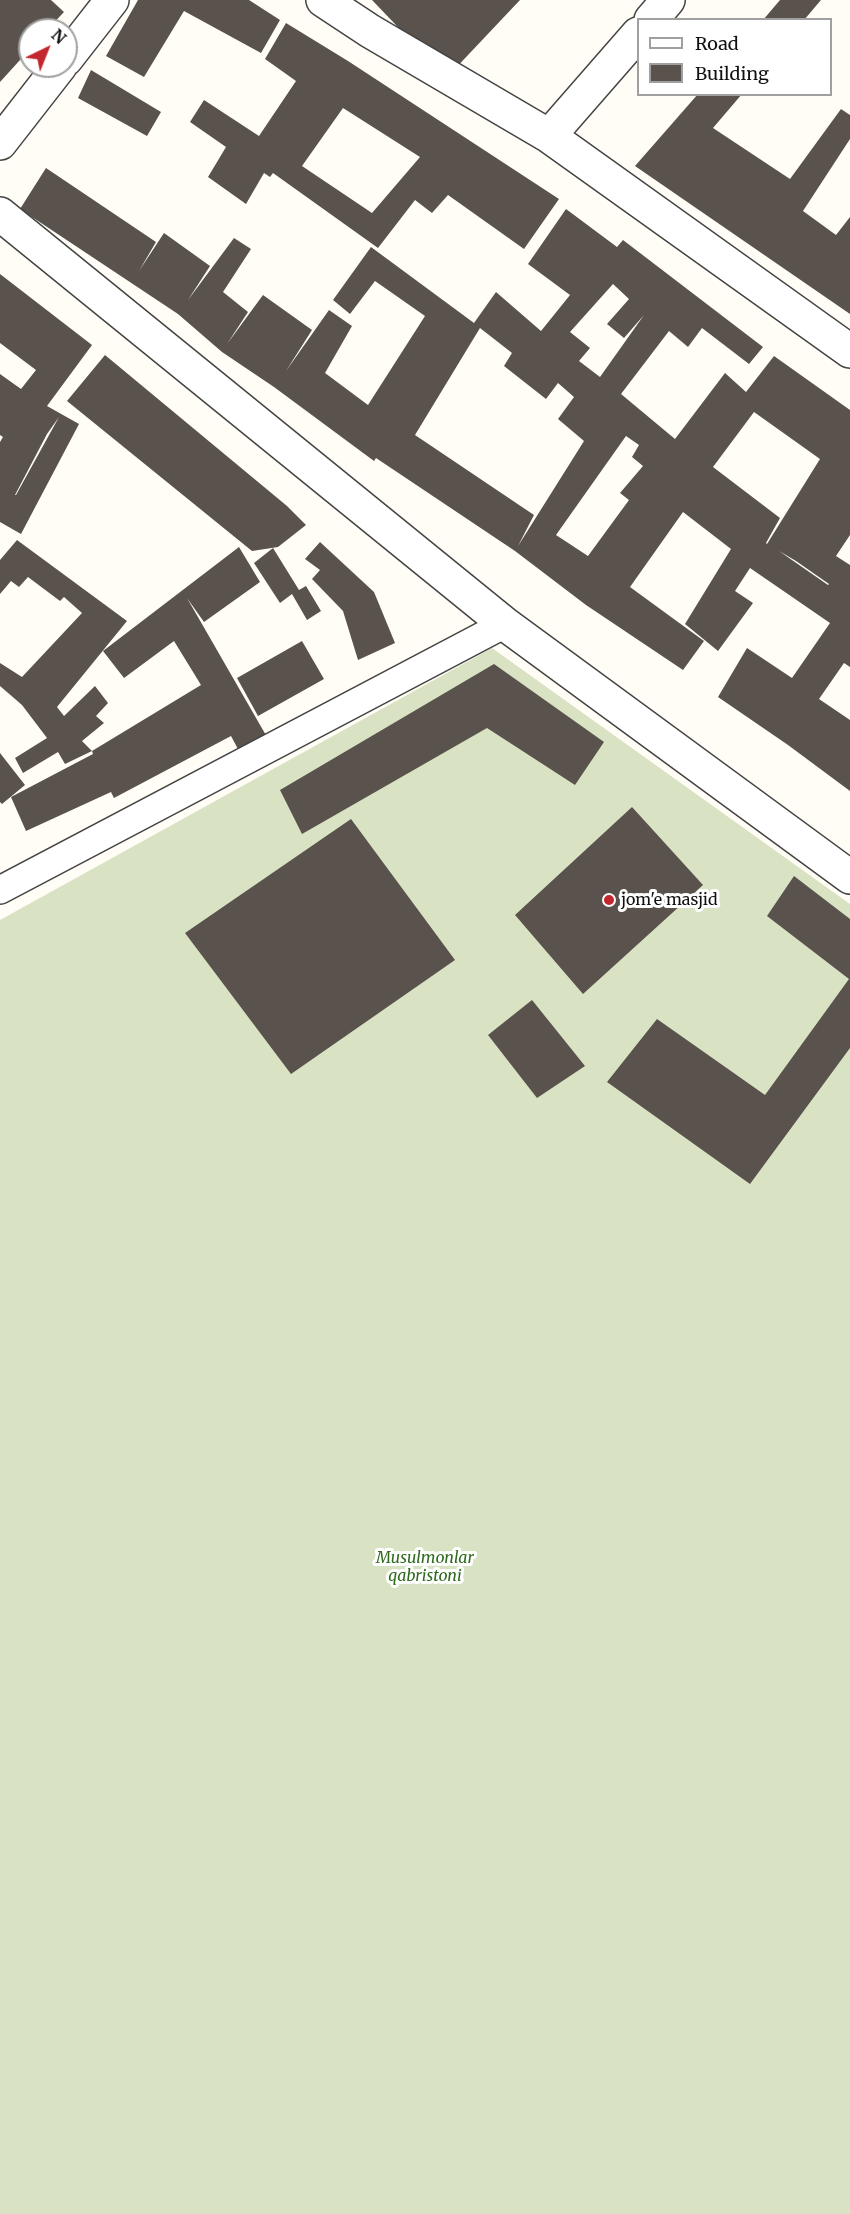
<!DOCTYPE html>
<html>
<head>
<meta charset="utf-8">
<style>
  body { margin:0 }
  #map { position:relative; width:850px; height:2214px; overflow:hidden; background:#fffdf5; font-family:Merriweather,serif }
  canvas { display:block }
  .legend { position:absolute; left:637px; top:18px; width:195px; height:78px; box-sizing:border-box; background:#fff; border:2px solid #a0a0a0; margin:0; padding:8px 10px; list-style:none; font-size:18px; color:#111 }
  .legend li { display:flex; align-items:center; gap:12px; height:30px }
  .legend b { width:30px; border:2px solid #a0a0a0 }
  .north { position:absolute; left:18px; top:18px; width:60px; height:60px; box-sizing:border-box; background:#fff; border:2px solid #a0a0a0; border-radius:50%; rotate:43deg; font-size:16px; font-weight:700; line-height:24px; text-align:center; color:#111 }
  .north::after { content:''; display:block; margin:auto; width:21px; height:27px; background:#c4262e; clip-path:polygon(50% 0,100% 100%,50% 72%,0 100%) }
</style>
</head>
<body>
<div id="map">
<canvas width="850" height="2214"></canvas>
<ul class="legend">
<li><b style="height:8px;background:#fff"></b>Road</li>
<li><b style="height:16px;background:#5a524d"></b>Building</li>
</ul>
<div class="north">N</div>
</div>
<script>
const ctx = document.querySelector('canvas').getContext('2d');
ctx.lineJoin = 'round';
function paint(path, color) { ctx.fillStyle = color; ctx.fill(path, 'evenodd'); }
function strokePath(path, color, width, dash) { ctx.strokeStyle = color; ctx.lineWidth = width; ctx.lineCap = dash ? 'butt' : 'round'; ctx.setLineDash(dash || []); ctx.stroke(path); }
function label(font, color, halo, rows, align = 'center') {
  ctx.font = font + ' Merriweather,serif'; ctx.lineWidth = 6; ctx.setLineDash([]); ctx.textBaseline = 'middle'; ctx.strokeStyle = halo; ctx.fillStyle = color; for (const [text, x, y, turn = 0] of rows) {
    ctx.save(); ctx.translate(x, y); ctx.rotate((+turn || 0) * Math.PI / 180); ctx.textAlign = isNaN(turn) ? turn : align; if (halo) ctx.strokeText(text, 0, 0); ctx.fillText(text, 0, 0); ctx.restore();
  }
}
paint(new Path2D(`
  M492 648 850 904V2214H0V920Z`), '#d9e3c4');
paint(new Path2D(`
  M0 0H51L64 12 47 30H30V49L0 82Z
  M138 0H249L280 20 261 53 184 11 144 77 106 56Z
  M372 0H520L451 73 439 70Z
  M780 0H821L804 20H763Z
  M286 23 348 61 559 199 524 249 448 195 432 213 415 200 378 248 273 173 270 177 264 173 246 204 208 177 226 147 190 122 204 100 259 136 296 81 265 59ZM343 108 420 157 372 213 302 166Z
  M91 70 161 112 147 136 78 98Z
  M698 94H742L713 128 790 179 841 109 850 115V139L803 211 836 235 850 217V314L635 166Z
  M46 168 156 242 139 271 164 233 210 266 188 300 234 238 251 249 223 292 248 312 227 344 263 295 312 330 286 371 329 310 352 326 325 373 368 405 425 316 375 281 350 314 333 300 371 247 474 323 496 292 541 331 570 295 528 264 566 209 617 247 623 240 763 347 749 364 702 328 688 347 669 331 621 394 675 439 725 373 746 392 774 356 850 410V535L836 556 850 565V667L844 663 819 699 850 720V791L788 745 718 697 747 648 792 678 830 623 750 568 735 591 753 603 718 651 685 624 731 549 683 512 630 587 704 641 683 670 586 605 515 551 376 458 374 461 274 387 222 352 178 314 20 209ZM613 284 629 299 607 324 624 338 644 315 600 377 579 361 590 348 570 332ZM480 328 512 353 504 366 546 399 558 383 574 397 558 419 584 441 518 546 534 515 415 435ZM754 412 820 459 767 544 766 543 780 518 713 467ZM626 436 639 445 632 457 643 466 620 493 629 500 588 556 556 535ZM779 551 796 561 829 584 828 585Z
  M0 274 92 345 47 406 79 424 21 534 0 522V442L3 437 0 435V374L21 389 36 370 0 343ZM59 417 16 495H15L47 434Z
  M105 355 287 506 306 525 278 547 252 551 67 401Z
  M17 540 127 621 57 707 64 716 95 686 108 703 96 716 104 723 82 741 92 751 65 764 58 752 23 773 15 758 47 738 22 705 0 686V663L22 677 82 613 64 597 60 601 28 577 19 587 11 581 0 594V560Z
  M320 542 374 592 395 643 358 660 343 611 312 579 320 570 305 559Z
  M239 547 260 582 204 622 187 598 267 737 239 751 231 736 114 798 111 792 26 831 11 797 93 754 92 751 201 685 174 641 124 678 103 651Z
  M273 548 299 590 306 586 321 611 307 620 292 594 280 603 254 563Z
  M302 641 324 679 258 716 237 678Z
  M494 664 604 742 575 785 487 728 302 834 280 790Z
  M0 753 25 785 2 804 0 802Z
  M632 807 703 885 583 994 515 915Z
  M351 819 455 960 291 1074 185 933Z
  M794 876 850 919V1048L750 1184 607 1082 657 1019 765 1095 849 979 767 916Z
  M532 1000 585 1066 537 1098 488 1035Z`), '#5a524d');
const minor = new Path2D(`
  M0 890 505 624`);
const tertiary = new Path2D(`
  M323 0 370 31 549 136 850 351
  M651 20 668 0
  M66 59 112 0
  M549 136 638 34
  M0 143 60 66
  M0 214 505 624 850 877`);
strokePath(minor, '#444', 30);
strokePath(tertiary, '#444', 36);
strokePath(minor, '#fff', 27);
strokePath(tertiary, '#fff', 33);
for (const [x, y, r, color] of [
  [609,900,6,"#c4262e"]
]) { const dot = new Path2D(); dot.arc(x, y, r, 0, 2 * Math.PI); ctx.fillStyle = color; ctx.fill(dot); strokePath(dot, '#fff', 2); }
label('16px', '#111', '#fff', [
  ["jom'e masjid",621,900]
], 'left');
label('italic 16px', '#2f6b1f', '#fff', [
  ["Musulmonlar",425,1558],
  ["qabristoni",425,1576]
]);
</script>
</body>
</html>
